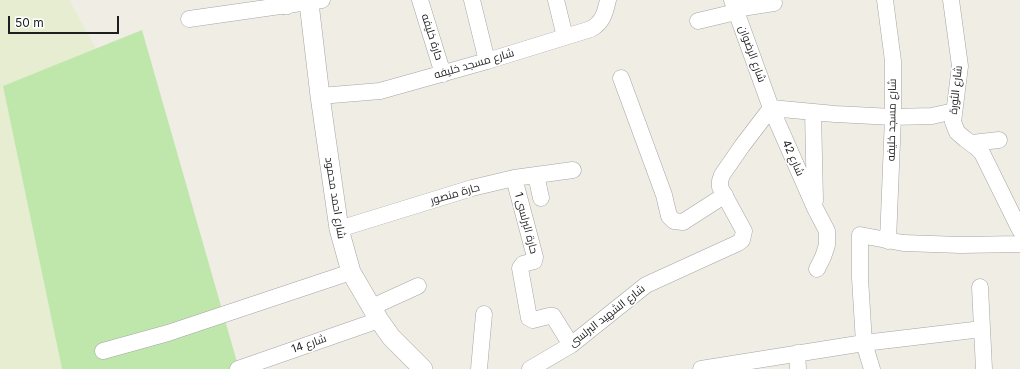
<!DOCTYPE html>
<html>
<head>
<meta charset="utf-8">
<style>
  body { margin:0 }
  #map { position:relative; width:1020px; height:369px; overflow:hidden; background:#efede4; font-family:Inter,sans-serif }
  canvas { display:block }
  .scale { position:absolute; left:8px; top:16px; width:111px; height:18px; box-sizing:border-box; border:2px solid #1e1e1e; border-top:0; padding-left:5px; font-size:12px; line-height:14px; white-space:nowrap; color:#1e1e1e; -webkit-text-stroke:3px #fff; paint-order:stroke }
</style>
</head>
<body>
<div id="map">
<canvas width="1020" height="369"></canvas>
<div class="scale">50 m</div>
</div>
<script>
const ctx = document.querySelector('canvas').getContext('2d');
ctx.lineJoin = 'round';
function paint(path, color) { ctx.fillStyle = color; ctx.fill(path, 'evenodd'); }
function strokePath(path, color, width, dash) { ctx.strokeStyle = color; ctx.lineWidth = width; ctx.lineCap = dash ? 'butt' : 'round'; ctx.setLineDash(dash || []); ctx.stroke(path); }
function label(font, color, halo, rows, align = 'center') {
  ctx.font = font + ' Inter,Cairo,sans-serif'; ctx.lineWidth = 3.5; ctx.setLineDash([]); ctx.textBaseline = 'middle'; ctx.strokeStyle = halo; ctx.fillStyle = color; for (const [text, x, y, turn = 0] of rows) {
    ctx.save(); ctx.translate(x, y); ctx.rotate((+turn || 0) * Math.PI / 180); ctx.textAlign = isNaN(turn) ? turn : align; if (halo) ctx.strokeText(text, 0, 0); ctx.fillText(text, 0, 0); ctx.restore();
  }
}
paint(new Path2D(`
  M0 0H69L96 49 3 86 62 369H0Z`), '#e6edd0');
paint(new Path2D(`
  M142 30 239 369H62L3 86Z`), '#bfe7ac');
const minor = new Path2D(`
  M420 0 443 74
  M472 0 487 61
  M556 0 565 37
  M732 0 771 108 815 208 827 231V245L823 257 817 269
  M885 0 893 61V117L888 241
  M951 0 960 66 953 122 957 132 965 139 977 148 982 153 1020 230
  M735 9 774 3
  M189 19 322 0
  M698 21 736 12
  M621 78 664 195 669 216 674 221 683 222 725 195
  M320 96 380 91 487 61 591 29C603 22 605 13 608 0
  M771 108 835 114 893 117 932 116 954 111
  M813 112 815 201
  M972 143 999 140
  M536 175 541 198
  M514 178 535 257 534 261 523 264 520 268 529 318 533 320 549 316H553L571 345
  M339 229 472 188 514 178 573 170
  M980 287 984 369
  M372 307 418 286
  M103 351 168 333 351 272
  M797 353 798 369
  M238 369 379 320
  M479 369 484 314
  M530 369 571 345 646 285 738 243 742 240 744 231 720 187V181L722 175 742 146 771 108
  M701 369 864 343 982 329
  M872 369 864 343 860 278V235L903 243 961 245 1020 244`);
const tertiary = new Path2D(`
  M284 0 286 5
  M309 3 320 96 339 229 351 272 379 320 391 337 423 369`);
strokePath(minor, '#a5a5a5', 17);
strokePath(tertiary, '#a5a5a5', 20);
strokePath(minor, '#fff', 16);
strokePath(tertiary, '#fff', 19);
label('11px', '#1e1e1e', '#fff', [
  ["حارة خليفه",432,37,72],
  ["شارع الرضوان",752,54,70],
  ["شارع مسجد خليفه",474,64,-16],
  ["شارع الثورة",956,90,-84],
  ["شارع مسجد خليفه",892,120,-89],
  ["شارع 42",793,158,66],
  ["حارة منصور",455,194,-16],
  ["شارع احمد محمود",335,198,81],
  ["حارة البرلسى 1",526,223,75],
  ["شارع الشهيد البرلسى",607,316,-38],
  ["شارع 14",309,344,-19]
]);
</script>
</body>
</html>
